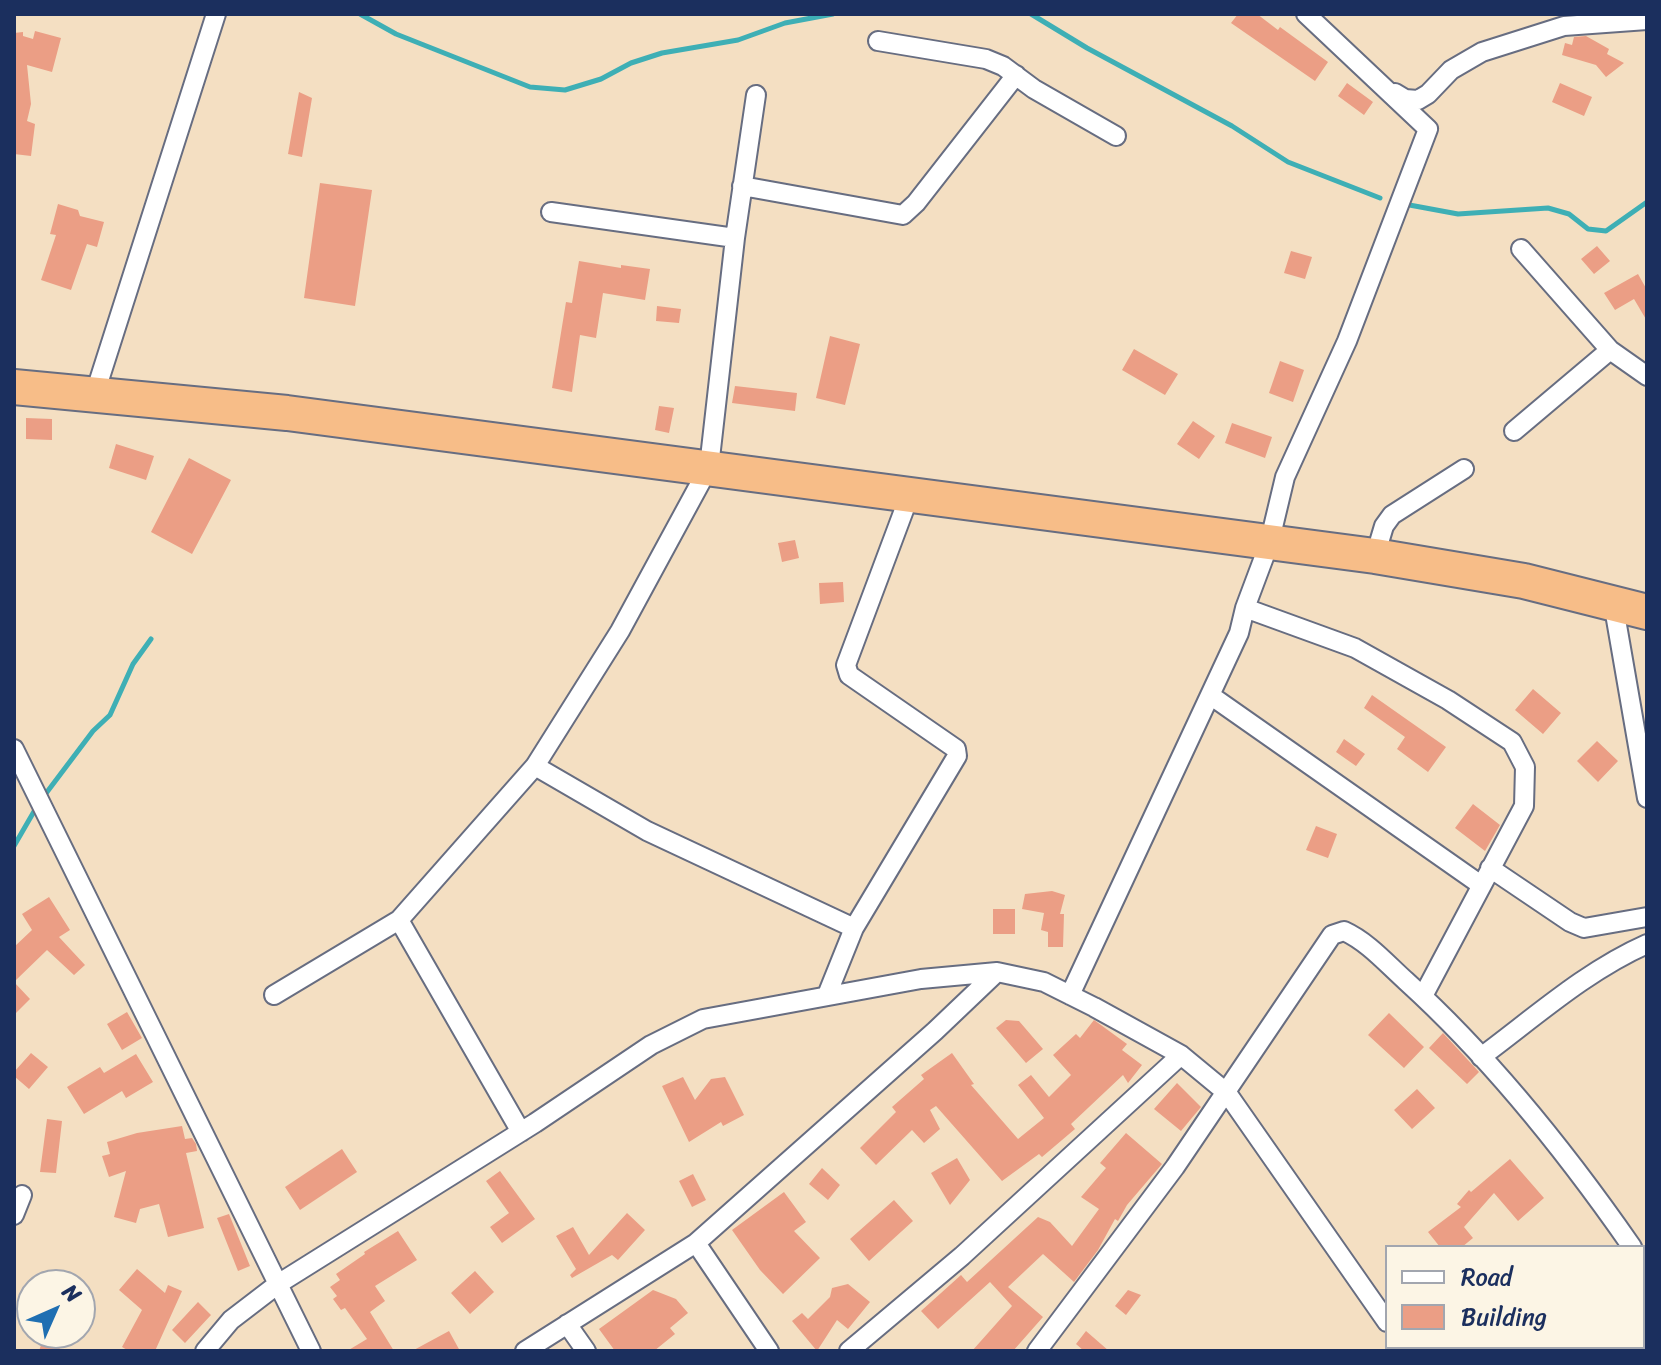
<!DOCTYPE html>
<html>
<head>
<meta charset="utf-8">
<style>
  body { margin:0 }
  #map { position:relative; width:1661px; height:1365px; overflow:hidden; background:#f4dfc2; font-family:Sriracha,sans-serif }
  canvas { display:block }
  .frame { position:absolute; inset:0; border:16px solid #1b2f5e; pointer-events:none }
  .legend { position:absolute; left:1385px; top:1245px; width:260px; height:104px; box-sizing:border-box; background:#fcf5e5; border:2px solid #a2a6af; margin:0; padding:10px 14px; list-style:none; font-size:24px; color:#1b2f5e }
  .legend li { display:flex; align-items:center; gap:16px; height:40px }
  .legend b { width:40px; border:2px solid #a2a6af }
  .north { position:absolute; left:16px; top:1269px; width:80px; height:80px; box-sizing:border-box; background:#fcf5e5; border:2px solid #a2a6af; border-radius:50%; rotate:45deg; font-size:22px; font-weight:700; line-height:32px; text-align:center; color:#1b2f5e }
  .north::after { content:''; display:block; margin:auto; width:28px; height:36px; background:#1f6fb2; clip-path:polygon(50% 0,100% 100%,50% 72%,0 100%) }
</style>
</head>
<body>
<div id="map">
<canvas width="1661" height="1365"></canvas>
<div class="frame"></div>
<ul class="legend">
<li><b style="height:10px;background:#fff"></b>Road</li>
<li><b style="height:22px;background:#eb9e85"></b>Building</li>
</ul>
<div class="north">N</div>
</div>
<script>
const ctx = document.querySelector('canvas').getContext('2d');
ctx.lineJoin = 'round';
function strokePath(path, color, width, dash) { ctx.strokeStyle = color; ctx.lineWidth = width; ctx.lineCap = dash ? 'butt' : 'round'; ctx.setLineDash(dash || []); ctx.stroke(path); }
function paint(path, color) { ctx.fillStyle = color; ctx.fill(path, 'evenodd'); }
strokePath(new Path2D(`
  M360 14 396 34 530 87 565 90 601 79 631 63 662 53 738 40 785 23 833 14
  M1031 14 1087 48 1232 126 1288 162 1380 198
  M1404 204 1458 214 1548 208 1569 214 1588 229 1606 231 1647 202
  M44 796 93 731 110 715 133 664 151 639
  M14 846 36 808`), '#3eafb5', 5);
paint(new Path2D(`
  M1238 14H1257L1278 30 1280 27 1328 62 1315 81 1231 23Z
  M35 31 61 38 52 72 27 65 31 104 27 121 35 124 31 156 14 154V33L23 32V36L33 39Z
  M1586 36 1609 49 1607 54 1624 63 1606 77 1596 65 1562 55 1565 43 1572 45 1574 37Z
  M1347 83 1373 102 1364 115 1338 96Z
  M1560 83 1592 97 1584 116 1552 102Z
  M299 92 312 98 302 157 288 154Z
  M320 183 372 190 355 306 304 298Z
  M58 204 78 210 80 216 104 222 97 247 87 244 71 290 41 280 56 235 50 234Z
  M1597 246 1610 261 1594 274 1581 259Z
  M1291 251 1312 257 1305 279 1284 273Z
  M579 261 621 268V265L650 269 645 300 603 293 596 338 580 335 572 392 552 388 566 302 572 303Z
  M1638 274 1647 290V321L1634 299 1615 310 1604 293Z
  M657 306 681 309 679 323 656 321Z
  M830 336 860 344 845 405 816 398Z
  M1134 349 1178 374 1165 395 1122 370Z
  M1280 361 1304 370 1293 402 1269 393Z
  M735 386 797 393 795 411 732 403Z
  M659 406 674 408 669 433 655 430Z
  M26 418 52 419V440L26 439Z
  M1193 421 1215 436 1199 459 1177 444Z
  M1232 423 1272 437 1265 458 1225 443Z
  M116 444 154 456 146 480 109 468Z
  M189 458 231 480 192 554 151 532Z
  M795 540 799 558 782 562 778 543Z
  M843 582 844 602 820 604 819 583Z
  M1533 689 1561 713 1543 734 1515 710Z
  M1372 695 1446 747 1428 772 1397 749 1405 737 1364 708Z
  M1344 739 1365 754 1356 766 1336 752Z
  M1597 741 1618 761 1598 782 1577 761Z
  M1473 804 1500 825 1485 851 1455 828Z
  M1316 826 1337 834 1328 858 1306 850Z
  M1052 891 1065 895 1060 914H1064L1063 947H1048V932L1041 930 1044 913 1022 909 1025 894Z
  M49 897 70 930 59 937 85 965 74 975 47 950 14 982 30 999 14 1015V947L32 930 22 914Z
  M993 909H1015V934H993Z
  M127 1012 142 1038 122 1050 107 1024Z
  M1389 1013 1424 1047 1404 1068 1368 1035Z
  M1006 1020 1019 1021 1043 1049 1026 1063 996 1028Z
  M1094 1020 1127 1044 1122 1050 1142 1065 1128 1083 1123 1075 1071 1124 1075 1129 1042 1157 1039 1154 1002 1181 936 1106 930 1110 940 1129 924 1143 912 1130 876 1165 860 1148 896 1112 892 1107 924 1079 921 1075 952 1053 974 1084 971 1085 1018 1139 1044 1118 1018 1085 1031 1075 1049 1097 1071 1075 1053 1055 1076 1034 1080 1038Z
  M1443 1033 1479 1072 1467 1084 1429 1048Z
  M31 1053 48 1067 29 1089 14 1076V1072Z
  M136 1054 153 1082 126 1098 122 1091 84 1114 67 1087 100 1067 104 1073Z
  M683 1077 695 1100 711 1079 725 1077 744 1115 723 1126 721 1122 689 1142 662 1086Z
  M1177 1083 1201 1107 1181 1131 1154 1109Z
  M1417 1089 1435 1108 1412 1129 1394 1110Z
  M47 1119 62 1121 56 1173 40 1172Z
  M182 1126 185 1139 192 1138 196 1144 197 1151 186 1153 204 1228 168 1237 159 1204 140 1209 136 1223 114 1217 126 1171 109 1177 102 1156 110 1154 107 1142 137 1133Z
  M1126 1133 1162 1164 1127 1205 1118 1221 1115 1219 1098 1250 1074 1282 1043 1254 1008 1287 1043 1317 1013 1351H972L1012 1306 990 1282 938 1329 921 1311 961 1275 967 1282 1038 1217 1050 1222 1072 1246 1099 1209 1081 1197 1106 1168 1100 1163Z
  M342 1149 357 1172 300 1210 285 1187Z
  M957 1158 970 1180 950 1205 931 1173Z
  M1510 1159 1544 1198 1518 1221 1494 1193 1464 1227 1473 1238 1462 1247H1440L1428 1232 1461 1207 1457 1204 1469 1190 1471 1192Z
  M822 1168 840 1185 828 1200 809 1184Z
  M500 1171 535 1219 502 1243 490 1227 509 1213 486 1181Z
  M693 1174 706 1200 692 1207 679 1181Z
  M784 1192 806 1222 794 1231 820 1258 783 1294 760 1270 732 1230Z
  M894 1200 913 1221 869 1261 850 1239Z
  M627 1213 645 1230 618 1260 612 1255 572 1278 570 1275 576 1269 556 1236 573 1227 589 1255Z
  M229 1214 250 1266 238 1271 217 1218Z
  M398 1231 417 1260 375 1286 385 1301 370 1312 394 1351H347L367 1339 345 1308 341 1310 333 1299 337 1296 330 1287 340 1280 336 1274 365 1254 364 1252Z
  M137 1269 165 1293 168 1285 182 1291 155 1351H129L122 1347 142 1310 119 1290Z
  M475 1271 494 1292 470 1314 451 1293Z
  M848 1284 870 1302 848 1329 837 1320 817 1351 792 1321 802 1313 808 1319 830 1297 832 1288Z
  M653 1290 676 1299 688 1313 670 1328 675 1334 654 1351H615L599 1329Z
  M1128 1290 1141 1295 1126 1315 1115 1306Z
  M198 1302 211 1315 185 1343 172 1330Z
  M449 1331 460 1351H412Z
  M1086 1331 1109 1351H1084L1076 1344Z
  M45 1333H64L59 1351H39Z`), '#eb9e85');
const street = new Path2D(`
  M878 41 986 59 1003 66 1034 89 1116 136
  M1395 93 1405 99 1418 100 1428 94 1451 70 1482 52 1564 26 1647 20
  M742 186 903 215 916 203 1016 75
  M551 212 735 238
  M1521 249 1610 350 1647 376
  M95 393 216 14
  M1514 431 1610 350
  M1375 556 1384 526 1392 515 1464 469
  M1613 602 1647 798
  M1245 608 1355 648 1448 700 1512 742 1525 767 1524 806 1423 996
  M1210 695 1481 885
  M14 749 311 1351
  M535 766 647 831 854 928
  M1490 868 1570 922 1584 928 1647 917
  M399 920 521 1132
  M274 995 399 920 535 766 620 631 709 467 735 238 756 95
  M827 995 854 928 957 756 956 749 849 675 846 665 910 494
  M1070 995 1239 633 1245 608 1269 544 1285 477 1347 341 1428 129 1306 14
  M1481 1057C1535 1017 1586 971 1647 944
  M14 1215 22 1195
  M696 1243 769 1351
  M1643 1263 1647 1269
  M567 1324 586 1351
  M1404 1347 1407 1351
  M205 1351 231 1320 278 1284 535 1123 651 1045 703 1019 921 979 997 972 1044 982 1094 1007 1181 1055 1227 1093 1387 1322
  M525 1351 696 1243 935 1031 997 972
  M849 1351 962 1256 1181 1055
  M1037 1351 1175 1167 1332 935 1344 931C1368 942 1386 963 1406 981 1492 1059 1566 1152 1632 1247`);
const highway = new Path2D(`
  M14 387 287 413 1375 556 1524 581 1647 612`);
strokePath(street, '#676d81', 22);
strokePath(highway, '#676d81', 38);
strokePath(street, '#fff', 18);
strokePath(highway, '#f7bd88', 34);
</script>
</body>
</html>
